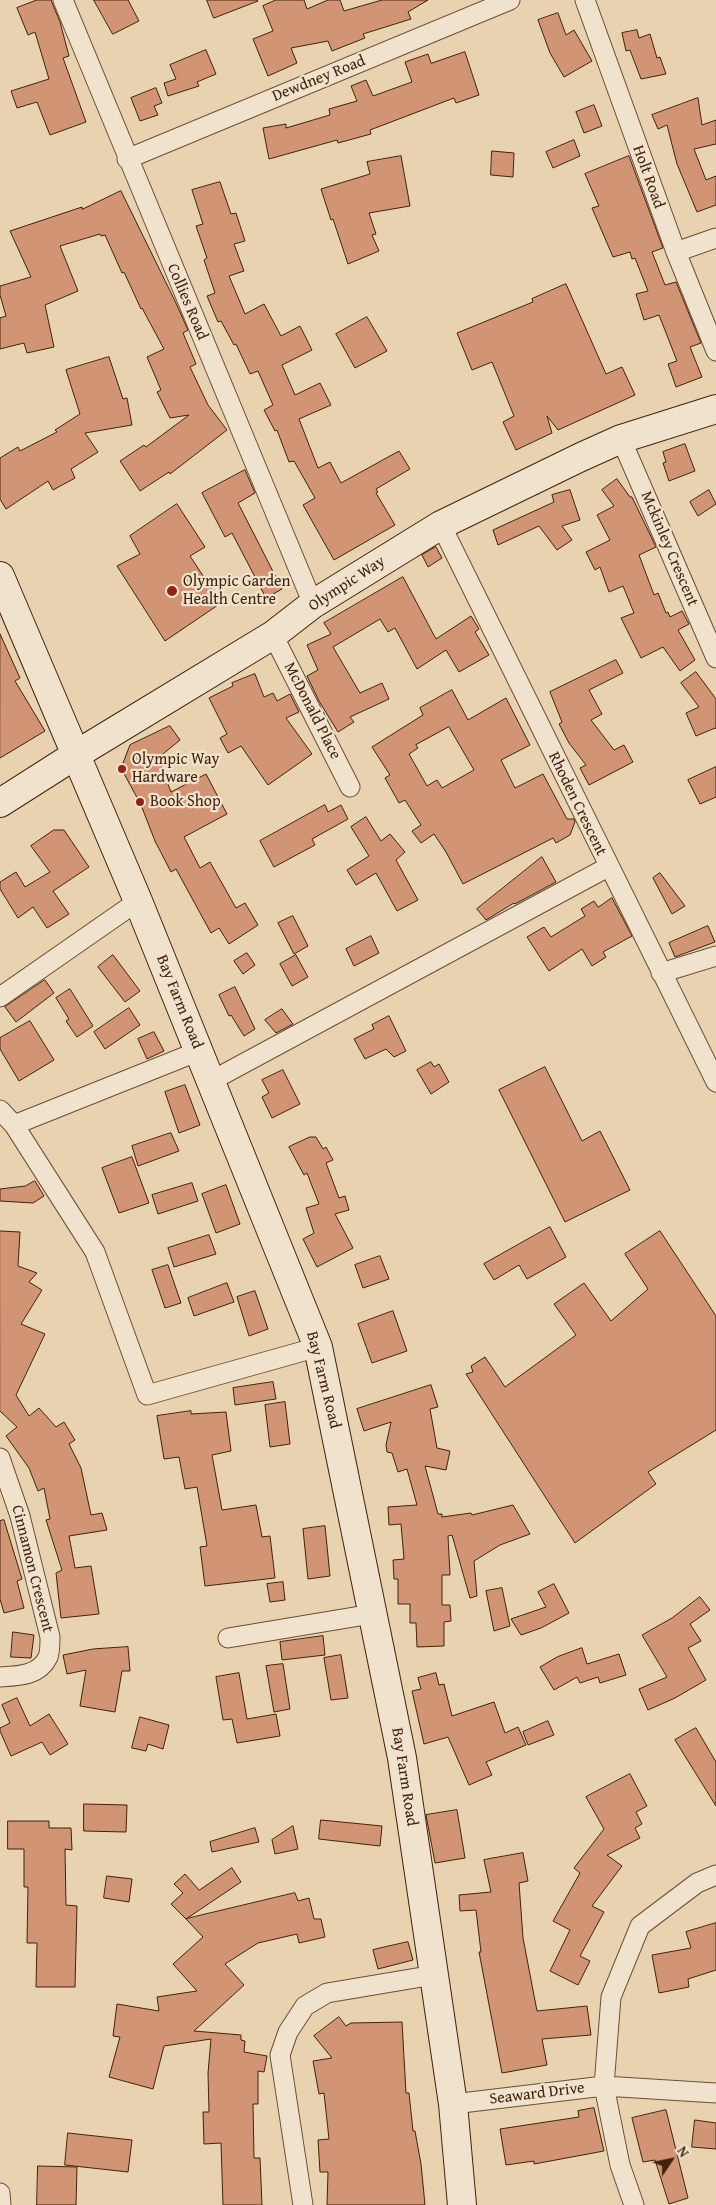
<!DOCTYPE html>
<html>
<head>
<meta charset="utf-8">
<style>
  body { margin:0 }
  #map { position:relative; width:716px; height:2205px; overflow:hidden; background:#e8d2b0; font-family:"Gentium Book Plus",serif }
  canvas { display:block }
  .north { position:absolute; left:646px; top:2135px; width:50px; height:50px; -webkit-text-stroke:4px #f0e2cc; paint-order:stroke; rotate:56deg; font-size:14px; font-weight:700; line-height:20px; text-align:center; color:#42220d }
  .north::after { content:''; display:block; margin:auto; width:18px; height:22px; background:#42220d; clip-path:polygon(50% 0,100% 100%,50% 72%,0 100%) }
</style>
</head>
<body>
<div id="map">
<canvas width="716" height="2205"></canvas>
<div class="north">N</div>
</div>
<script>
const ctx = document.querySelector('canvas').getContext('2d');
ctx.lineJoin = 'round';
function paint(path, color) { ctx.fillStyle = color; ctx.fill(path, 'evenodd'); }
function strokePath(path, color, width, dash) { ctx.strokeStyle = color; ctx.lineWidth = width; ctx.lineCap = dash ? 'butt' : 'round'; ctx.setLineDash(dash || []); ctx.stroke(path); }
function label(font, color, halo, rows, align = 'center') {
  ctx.font = font + ' "Gentium Book Plus",serif'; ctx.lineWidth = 4.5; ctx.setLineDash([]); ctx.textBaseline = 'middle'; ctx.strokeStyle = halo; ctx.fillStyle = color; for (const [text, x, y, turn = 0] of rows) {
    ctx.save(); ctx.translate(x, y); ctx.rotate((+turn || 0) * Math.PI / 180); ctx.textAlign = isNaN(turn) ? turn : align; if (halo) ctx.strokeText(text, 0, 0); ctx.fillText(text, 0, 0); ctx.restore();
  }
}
const building = new Path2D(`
  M37 0H51L60 22 69 56 63 58 86 122 50 135 37 102 17 108 11 91 49 79 35 32 28 35 17 8Z
  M94 0H128L139 21 113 34Z
  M207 0H257L258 1 214 18Z
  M276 0H304L307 9 328 0H340L344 11 382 0H428L408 12 411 19 363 34 365 38 332 51 328 41 291 48 297 63 268 76 253 39 273 31 263 6Z
  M558 13 566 35 574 30 592 61 564 77 550 53 538 20Z
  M637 30 639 38 650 34 657 58 660 57 666 74 641 79 630 50 626 51 622 33Z
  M206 50 216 74 197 82 199 86 168 96 164 83 176 79 170 65Z
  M465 52 479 95 456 103 454 98 370 130 371 134 338 143 337 140 269 159 263 128 286 124V128L330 115 329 109 357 101 351 86 366 80 373 96 412 82 405 62 428 54 431 63Z
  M156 88 162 103 154 106 158 115 140 121 131 98Z
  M698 98 702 125 716 120V144L694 149 706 180 716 176V205L697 212 677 164 667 125 658 129 652 115Z
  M594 105 602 126 584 133 576 112Z
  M574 140 580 156 553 168 546 152Z
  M492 151 514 153 513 177 491 175Z
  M401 156 410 206 369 213 376 234 372 235 379 251 348 264 333 219 331 220 321 189 370 174 367 162Z
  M629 156 663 248 652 252 665 285 676 282 701 343 690 347 702 377 676 387 668 364 677 361 659 315 644 320 636 294 648 291 635 258 632 259 630 252 613 257 592 208 599 206 585 174Z
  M220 182 231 214 236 213 245 241 234 244 244 271 229 276 245 314 264 304 281 336 300 326 312 350 282 365 295 395 320 383 331 405 299 419 318 468 330 462 341 483 399 451 410 469 376 489 378 492 376 493 395 525 334 560 303 505 315 498 294 461 289 462 277 430 275 431 264 410 273 405 258 371 250 374 236 344 234 345 221 321 218 322 207 296 215 293 204 260 207 258 196 226 203 224 192 190Z
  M121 191 175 301 188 330 183 333 196 364 190 367 208 405 227 430 170 474 169 472 140 491 120 461 144 445 146 447 189 415 170 418 157 392 161 390 147 357 164 349 142 308 141 309 124 272 122 273 105 235 101 236 100 234 60 246 78 291 45 305 54 347 27 353 24 343 0 349V318L6 316 0 295V286L31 277 10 231 82 207V209Z
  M566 284 606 374 622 367 635 395 558 430 547 416 552 433 516 450 503 422 514 416 492 362 472 370 457 333 533 302 532 299Z
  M367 317 387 351 355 368 336 334Z
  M109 357 123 399 127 398 132 425 85 433 98 452 71 469 75 478 53 490 48 481 6 509 0 499V458L18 447 20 451 57 432 55 430 80 414 66 370Z
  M685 444 695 471 669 481 663 463 666 462 663 452Z
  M245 470 255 493 238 503 282 589 266 598 232 533 225 537 202 493Z
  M617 479 630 497H632L656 547 639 555 654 595 658 593 666 613 668 612 670 617 682 611 689 624 678 630 695 660 680 671 663 647 641 658 621 618 634 613 623 586 609 592 600 567 595 570 586 552 610 540 597 515 614 506 602 490Z
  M570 490 580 520 562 526 572 540 557 550 539 526 498 545 493 530 554 502 552 495Z
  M709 490 716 504 698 516 690 502Z
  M177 504 205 547 190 556 221 603 165 641 117 566 140 554 130 536Z
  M436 547 442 558 428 567 422 555Z
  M403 577 436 639 471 616 479 629 475 632 489 655 459 672 446 650 417 669 395 628 388 632 380 619 333 647 360 693 382 683 389 699 350 717 354 722 338 732 319 701 307 676 318 670 307 645 331 634 324 623Z
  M0 634 20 678 15 681 45 731 0 758Z
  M616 660 623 673 589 690 602 714 591 720 614 750 624 745 633 762 589 785 580 768 586 765 569 743 559 724 562 722 550 692Z
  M696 672 716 699V729L715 728 696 736 686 713 699 707 681 683Z
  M255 674 264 697 273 693 277 701 290 694 299 712 286 718 312 754 268 785 241 746 228 753 220 738 227 734 209 698 233 686 232 683Z
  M452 690 468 720 506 698 530 745 501 760 515 788 543 774 567 819H574L575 822 570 835 556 843 553 838 463 884 446 852 434 834 421 843 412 831 421 825 405 800 399 803 385 778 390 775 372 747 423 715 420 708ZM449 727 474 770 442 788 437 780 427 786 409 754 418 748 416 745Z
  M170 726 180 740 158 758 171 792 206 774 227 814 184 837 200 868 210 862 236 908 245 903 258 925 229 944 219 928 211 933 176 869 171 872 155 841 141 805 121 768 130 745Z
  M716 767V797L700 804 688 780Z
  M325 805 328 812 341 805 348 819 312 839 315 845 274 867 260 841Z
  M366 817 381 841 390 834 405 852 396 860 418 900 397 911 376 873 356 885 347 870 369 856 351 827Z
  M54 830H64L89 867 53 891 69 914 47 928 33 907 18 918 0 889V882L16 872 25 887 50 872 31 846Z
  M542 857 556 882 515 904 514 903 486 920 477 909Z
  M660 873 685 906 672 914 653 878Z
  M612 898 632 936 603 952 606 957 592 966 582 949 549 971 527 937 544 927 551 937 585 916 581 909 594 901 598 907Z
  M293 916 308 946 294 954 278 923Z
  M708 926 715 942 675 957 669 943Z
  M371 936 379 953 354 966 346 949Z
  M247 953 255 965 243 974 234 961Z
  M113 955 140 991 125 1002 98 967Z
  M296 955 308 977 292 986 280 964Z
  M45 980 54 993 16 1022 5 1007Z
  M235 987 255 1029 244 1036 231 1015 229 1016 219 995Z
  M70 989 93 1026 77 1037 66 1021 69 1019 56 998Z
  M129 1008 140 1025 105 1049 94 1032Z
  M282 1009 293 1024 276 1033 265 1020Z
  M389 1016 406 1051 394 1057 386 1049 365 1059 354 1039 374 1029 372 1025Z
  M30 1021 54 1060 19 1081 0 1049V1038Z
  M154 1032 164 1051 147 1059 138 1039Z
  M431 1062 434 1067 439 1064 449 1082 431 1094 417 1070Z
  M545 1067 582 1141 600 1131 630 1190 565 1222 499 1090Z
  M283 1070 300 1104 272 1118 262 1097 269 1093 262 1080Z
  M185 1085 200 1125 179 1133 165 1092Z
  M171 1133 179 1151 138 1166 132 1146Z
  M310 1137H316L323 1149 326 1147 333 1160 326 1163 339 1198 345 1196 349 1210 335 1214 353 1248 317 1267 303 1239 314 1233 306 1208 319 1204 307 1173 304 1175 289 1147Z
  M132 1157 149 1203 119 1213 102 1168Z
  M35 1181 44 1196 33 1203 0 1201V1189L25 1186Z
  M192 1183 198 1201 158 1214 152 1195Z
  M226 1185 240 1224 216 1233 202 1194Z
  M550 1227 566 1257 527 1279 519 1265 494 1280 484 1264Z
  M0 1231 20 1232 18 1266 37 1273 29 1282 42 1290 21 1324 45 1334 16 1395 29 1416 39 1408 56 1427 64 1422 75 1440 69 1444 81 1468 91 1515 102 1513 107 1530 69 1536 75 1568 91 1566 99 1614 61 1618 56 1573 62 1570 46 1520 50 1519 44 1488 38 1491 29 1468 6 1436 17 1427 0 1411Z
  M660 1231 716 1316V1430L648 1472 656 1484 575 1543 466 1374 473 1372 471 1366 485 1357 505 1387 576 1335 554 1304 584 1283 611 1321 648 1289 625 1254Z
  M209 1235 216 1254 174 1267 168 1248Z
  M380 1256 389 1279 363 1288 355 1265Z
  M168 1265 181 1303 165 1308 152 1270Z
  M227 1283 234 1302 194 1316 188 1298Z
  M255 1291 268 1329 249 1336 237 1297Z
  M393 1311 407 1351 372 1363 358 1324Z
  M273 1382 276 1399 235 1405 233 1388Z
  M431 1385 438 1407 430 1409 437 1448 450 1451 446 1470 425 1466 438 1514H442V1517L471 1513 472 1515 513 1505 530 1534 500 1545 474 1561 477 1596 470 1598 452 1535 448 1536 450 1575H442V1605H450L451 1621 444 1622V1646L417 1647 416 1623H410V1604H398V1579H394L393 1560 404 1559 401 1524 389 1525 388 1507 417 1505 407 1469 398 1472 392 1453 387 1452 386 1445 391 1422 364 1431 357 1409Z
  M285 1402 290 1444 270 1447 265 1405Z
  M191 1411V1414L226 1412 231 1451 212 1455 222 1510 256 1505 262 1537 270 1536 275 1578 205 1586 200 1547 207 1546 197 1487 185 1489 179 1457 164 1459 157 1416Z
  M4 1520 22 1579 17 1581 24 1608 4 1613 0 1599V1521Z
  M325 1526 330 1576 308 1579 303 1529Z
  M283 1582 285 1600 270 1602 267 1584Z
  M554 1584 569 1613 541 1628 521 1635 511 1619 546 1607 538 1592Z
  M502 1588 510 1626 494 1631 486 1591Z
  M700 1597 710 1610 690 1624 701 1641 688 1648 706 1680 675 1698 648 1710 639 1689 667 1677 642 1635 672 1618Z
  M13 1632 34 1635 31 1658 11 1657Z
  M323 1636 325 1655 282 1660 280 1642Z
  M128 1647 130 1671H122L115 1712 80 1706 86 1670 67 1674 63 1655 93 1649Z
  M582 1648 587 1664 619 1654 626 1675 600 1683 598 1677 580 1683 577 1677 554 1690 540 1667 557 1657Z
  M341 1655 348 1698 331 1700 324 1658Z
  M283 1664 290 1709 274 1712 266 1666Z
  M239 1673 247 1719 276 1714 280 1736 237 1743 232 1719 223 1720 216 1677Z
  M436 1673 439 1685 444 1684 452 1716 494 1702 505 1733 518 1727 526 1745 486 1762 492 1775 469 1785 448 1737 424 1744 412 1691 421 1689 418 1678Z
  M17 1698 30 1726 49 1714 68 1744 50 1755 42 1742 11 1756 0 1731V1728L10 1723 2 1705Z
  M140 1717 169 1725 163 1749 148 1744 146 1751 132 1748Z
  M548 1721 554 1735 528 1745 523 1732Z
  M696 1728 716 1762V1806L675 1740Z
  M630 1774 647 1806 636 1812 642 1824 635 1828 640 1838 607 1855 622 1866 592 1906 604 1912 580 1956 590 1961 578 1985 550 1971 570 1930 553 1921 580 1873 574 1868 604 1829 586 1797Z
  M84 1804 127 1805 126 1832 84 1831Z
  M457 1810 465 1858 435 1863 426 1815Z
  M321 1820 382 1826 380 1846 319 1839Z
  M8 1821H49V1828H71L72 1850 65 1849 66 1905 77 1906 75 1987H36L37 1943H27L28 1887H24V1849H8Z
  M293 1826 298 1849 275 1854 272 1840Z
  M255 1828 259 1842 212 1852 210 1842Z
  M523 1853 528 1881 519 1883 523 1938 537 2011 587 2006 591 2035 542 2039 547 2065 502 2073 479 1952H481L476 1910 460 1911 459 1895 491 1892 484 1860Z
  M232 1868 241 1882 186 1919 171 1904 183 1893 174 1884 185 1874 199 1890Z
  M107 1876 132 1879 129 1902 104 1898Z
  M295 1893 298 1901 309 1898 314 1919H321L325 1937 299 1943 297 1934 258 1943 225 1964 244 1985 194 2031 241 2035V2040L245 2041 244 2052 267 2056 264 2072 258 2071V2104H253L254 2158H260L262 2205H223L221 2143 204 2144 203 2112H209L208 2073 211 2039 164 2046 153 2089 109 2077 120 2037 113 2036 117 2004 159 2011 157 1997 197 1991 173 1964 203 1937 186 1919Z
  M716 1923V1970L688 1979 689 1987 659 1993 652 1955 691 1948 686 1932Z
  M408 1942 413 1960 378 1969 373 1950Z
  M339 2017 346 2026 351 2023 402 2022 406 2093H409L413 2131H415L421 2164 425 2205H327L328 2172H320L318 2140 329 2139 324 2093 319 2094 313 2061 332 2058 314 2036Z
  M594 2108 604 2151 534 2164V2161L506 2165 500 2129 579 2117 578 2111Z
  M666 2110 688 2198 669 2204 655 2160 643 2162 632 2118Z
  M695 2120 716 2123V2149L692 2147Z
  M68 2133 132 2140 128 2172 65 2165Z
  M38 2166 77 2167 76 2205H37Z`);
paint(building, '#d19474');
strokePath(building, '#42220d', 1);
const street = new Path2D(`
  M63 0 313 604
  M585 0 676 252 716 351
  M127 159 510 0
  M676 252 716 238
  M621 439 716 658
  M441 525 716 1082
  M273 635 350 787
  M661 973 716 956
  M0 997 138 901
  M211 1081 608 867
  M0 1110 14 1125 95 1252 147 1395 318 1347
  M14 1125 199 1051
  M0 1458 20 1516 50 1637C50 1643 50 1652 48 1657 39 1676 18 1676 0 1677
  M228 1638 372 1614
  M453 2104 604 2086 611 1997 640 1926 697 1883 716 1875
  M0 2193 1 2205
  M303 2205 280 2055 288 2032 305 2006 327 1993 434 1975
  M634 2205 620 2165 604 2086 716 2093`);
const secondary = new Path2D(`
  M0 576 138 901 318 1347 402 1758 453 2104 462 2205
  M0 803 77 754 273 635 313 604 441 525 581 457 621 439 716 409`);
strokePath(street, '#6c4e36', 21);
strokePath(secondary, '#42220d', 30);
strokePath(street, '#f0e2cc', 19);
strokePath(secondary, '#f0e2cc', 28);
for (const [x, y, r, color] of [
  [172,591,6,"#8f2418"],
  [122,769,5,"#8f2418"],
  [140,802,5,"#8f2418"]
]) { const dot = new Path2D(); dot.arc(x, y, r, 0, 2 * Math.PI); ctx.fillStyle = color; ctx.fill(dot); strokePath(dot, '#f0e2cc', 2); }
label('16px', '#42220d', '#f0e2cc', [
  ["Dewdney Road",319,79,-22],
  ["Holt Road",648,177,70],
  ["Collies Road",187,302,67],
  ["Mckinley Crescent",669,549,67],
  ["Olympic Way",347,584,-33],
  ["McDonald Place",312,711,63],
  ["Rhoden Crescent",577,804,64],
  ["Bay Farm Road",179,1002,68],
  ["Bay Farm Road",323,1380,76],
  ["Cinnamon Crescent",32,1569,76],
  ["Bay Farm Road",404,1777,81],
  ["Seaward Drive",537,2094,-7]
]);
label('16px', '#42220d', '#f0e2cc', [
  ["Olympic Garden",183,582],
  ["Health Centre",183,600],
  ["Olympic Way",132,760],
  ["Hardware",132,778],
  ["Book Shop",150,802]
], 'left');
</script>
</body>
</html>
